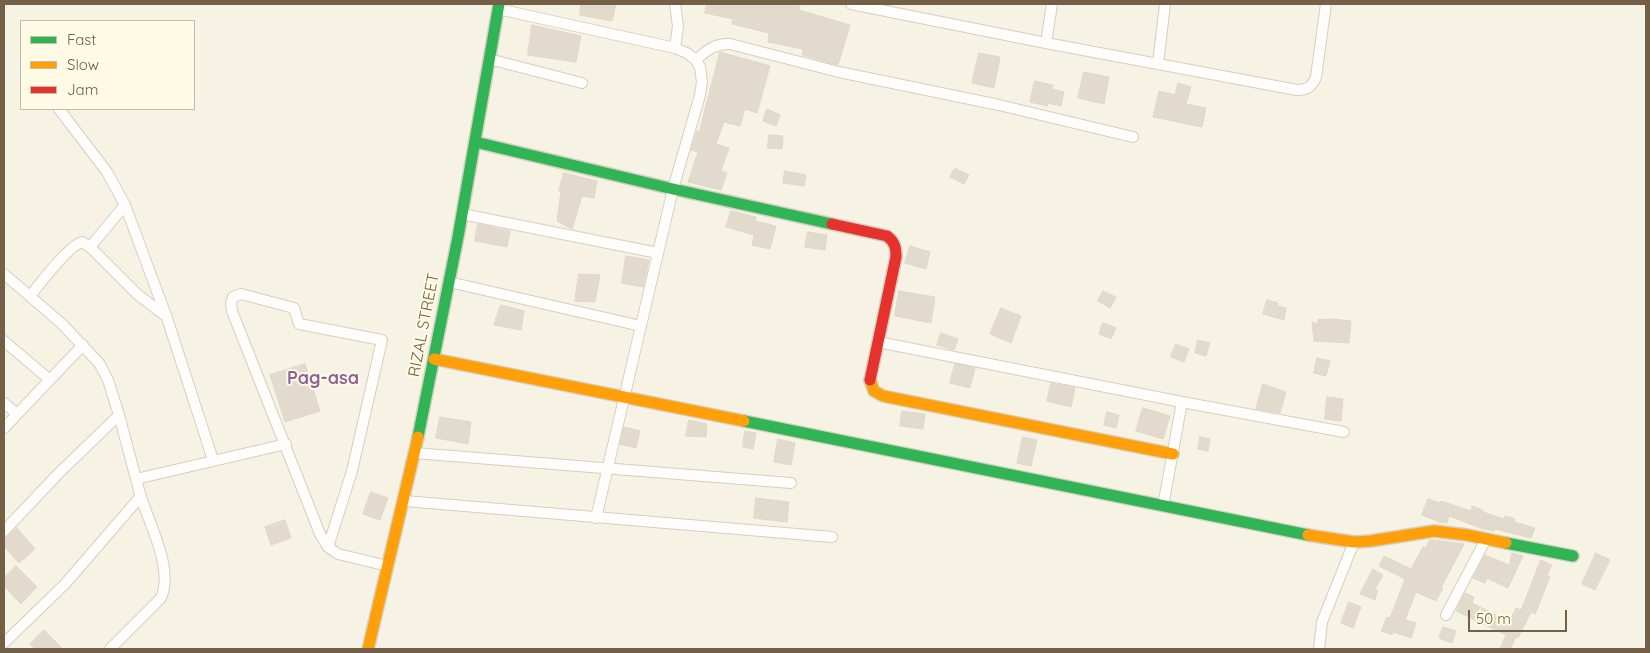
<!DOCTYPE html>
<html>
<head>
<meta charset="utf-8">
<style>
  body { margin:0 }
  #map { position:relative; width:1650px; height:653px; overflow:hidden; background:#f6f3e5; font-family:Quicksand,sans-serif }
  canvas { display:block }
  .frame { position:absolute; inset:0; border:5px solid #736046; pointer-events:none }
  .legend { position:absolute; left:20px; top:20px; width:175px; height:90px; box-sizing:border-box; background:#fffae5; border:1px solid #c7bca5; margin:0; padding:6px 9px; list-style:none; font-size:15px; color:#736046 }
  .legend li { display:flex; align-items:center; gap:10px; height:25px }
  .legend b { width:25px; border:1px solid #c7bca5 }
  .scale { position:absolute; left:1468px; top:610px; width:99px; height:22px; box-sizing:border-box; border:2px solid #736046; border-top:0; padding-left:6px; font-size:15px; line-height:18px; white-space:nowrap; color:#736046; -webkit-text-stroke:4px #fffae5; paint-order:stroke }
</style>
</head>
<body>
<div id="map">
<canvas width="1650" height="653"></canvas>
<div class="frame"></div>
<ul class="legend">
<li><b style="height:6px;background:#30b455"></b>Fast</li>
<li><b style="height:6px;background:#ff9f0a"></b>Slow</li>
<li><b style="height:6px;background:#e5322d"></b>Jam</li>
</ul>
<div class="scale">50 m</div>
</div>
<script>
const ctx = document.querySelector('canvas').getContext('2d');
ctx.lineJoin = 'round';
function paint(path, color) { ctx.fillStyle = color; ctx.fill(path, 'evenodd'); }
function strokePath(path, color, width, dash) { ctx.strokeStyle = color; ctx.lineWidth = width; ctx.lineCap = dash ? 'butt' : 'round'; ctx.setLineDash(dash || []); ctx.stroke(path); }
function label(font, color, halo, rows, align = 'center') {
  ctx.font = font + ' Quicksand,sans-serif'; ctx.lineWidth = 4; ctx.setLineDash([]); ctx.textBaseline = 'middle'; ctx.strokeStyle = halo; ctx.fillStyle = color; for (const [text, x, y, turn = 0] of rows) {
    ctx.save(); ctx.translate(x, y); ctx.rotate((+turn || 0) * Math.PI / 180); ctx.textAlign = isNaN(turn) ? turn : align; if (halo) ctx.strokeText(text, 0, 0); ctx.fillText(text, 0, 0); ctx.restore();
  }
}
const building = new Path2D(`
  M581 4H616L612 21 580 15Z
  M707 4H800L799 10 850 25 838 65 802 55 803 49 768 42 769 33 732 24 733 19 705 13Z
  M532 25 581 36 576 62 528 55Z
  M720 52 770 66 757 113 745 109 740 126 724 122 716 144 729 148 721 171 727 173 721 190 688 182 698 152 691 150 697 131 699 132Z
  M979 53 1000 57 994 88 972 83Z
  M1084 72 1109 77 1104 104 1078 98Z
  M1035 81 1053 85 1052 89 1064 92 1061 106 1048 103 1047 106 1030 102Z
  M1178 83 1191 87 1186 104 1206 108 1202 127 1153 117 1159 91 1175 95Z
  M767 109 780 115 776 126 763 121Z
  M769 135 783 136 782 149 768 148Z
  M955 168 969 175 964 184 950 177Z
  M785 171 806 175 804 186 783 183Z
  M564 173 597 181 594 198 582 196 572 229 557 221 561 191H559Z
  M731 211 756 217 755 221 776 226 770 249 752 245 754 235 726 227Z
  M478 224 510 231 507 247 475 241Z
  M808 232 827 235 825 250 805 247Z
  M910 246 930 252 926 269 905 263Z
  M626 256 649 260 643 287 622 283Z
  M579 274 600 275 595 302 575 301Z
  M899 291 935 297 931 323 895 316Z
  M1103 291 1116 297 1110 308 1098 301Z
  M1267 300 1278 303 1277 306 1286 308 1284 320 1263 314Z
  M501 305 524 311 521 330 494 325Z
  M1001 308 1021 316 1011 343 990 334Z
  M1332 319 1351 321 1349 343 1314 341 1312 322 1318 324V320Z
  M1103 323 1116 328 1111 339 1099 334Z
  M941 333 958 339 954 350 937 345Z
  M1198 340 1210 343 1206 356 1195 353Z
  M1176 344 1189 349 1184 362 1171 357Z
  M1317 358 1330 361 1326 376 1314 373Z
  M305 364 320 411 285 422 270 375Z
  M955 364 975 368 970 388 950 383Z
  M1051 383 1075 388 1071 407 1047 401Z
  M1263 384 1286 392 1280 413 1256 409Z
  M1327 397 1343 399 1341 421 1325 419Z
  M1143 408 1170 416 1163 439 1136 431Z
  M902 411 925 414 923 429 900 426Z
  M1107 412 1119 415 1116 428 1104 425Z
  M440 417 471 422 468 444 436 438Z
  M689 420 707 424 706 437 686 436Z
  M624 427 640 431 636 448 620 444Z
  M745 431 756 433 753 449 743 447Z
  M1023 437 1037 440 1031 466 1017 463Z
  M1200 437 1210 439 1208 451 1198 449Z
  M778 439 795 443 791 465 774 462Z
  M371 492 388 498 380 520 363 514Z
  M756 498 789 502 787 522 754 518Z
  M1428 499 1440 503 1441 501 1471 511 1472 506 1483 510V512L1504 519 1505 516 1515 519 1514 522 1535 528 1531 538 1495 529 1494 531 1483 529 1449 516 1447 523 1438 522V521L1422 515Z
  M285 520 291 538 271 545 265 527Z
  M17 528 35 549 19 563 4 546V540Z
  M1434 540 1464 544 1441 588H1443L1436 601 1416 592 1405 620 1416 623 1411 638 1393 632 1392 635 1381 631 1387 617 1390 618 1405 579 1379 566 1384 556 1411 569 1423 547 1426 548 1429 541Z
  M1512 553 1523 556 1508 588 1487 578 1485 583 1473 578 1485 555 1509 565Z
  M1596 553 1610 560 1595 590 1582 584Z
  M1541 560 1552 565 1547 575 1550 577 1535 614 1531 612 1518 638 1516 637 1510 649H1500L1506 635 1456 611 1465 593 1474 597 1472 603 1508 621 1509 617 1511 618 1516 608 1521 610Z
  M16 566 37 587 21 604 4 586V578Z
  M1373 569 1383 575 1375 589 1378 590 1375 600 1360 594Z
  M1349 602 1361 607 1353 628 1341 623Z
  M1443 627 1456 631 1452 643 1439 638Z
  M44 630 63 649H35L30 644Z`);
paint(building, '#e2dbcd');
strokePath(building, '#dfd7c7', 1);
const street = new Path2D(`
  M675 4 678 26 675 48
  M851 4 1046 43 1297 90C1307 90 1312 87 1316 77L1326 4
  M498 9 675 48 687 53 696 60 700 67 702 82 700 95 673 189 596 518
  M1046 43 1052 4
  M489 59 582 83
  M696 60C706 51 715 43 730 44L839 72 999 105 1133 137
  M1158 64 1165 4
  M59 109 107 172 125 205 167 318 213 460
  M462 214 658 253
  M90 247 125 205
  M4 274 61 323 99 363 108 380 119 415 58 474 4 531
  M449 282 641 326
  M30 296C40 284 69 245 82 242L90 247 137 294 167 317
  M4 341 50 380
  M878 342 1182 402 1344 432
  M4 403 17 414
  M4 428 83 345
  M415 453 791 483
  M136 479 286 444
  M405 501 832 537
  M1163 506 1182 402
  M328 547 352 471 382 340 299 324 294 308 241 294 233 297 231 303 232 311 320 534 328 547 338 554 388 566
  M1446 615 1486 539
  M4 643 65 584 141 496
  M110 649 161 598C174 568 149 524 140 494 133 468 126 441 119 415
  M1319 649 1322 622 1354 542`);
const fast = new Path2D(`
  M475 142 673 189 832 224
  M744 421 1308 535
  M418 437 458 237 499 4
  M1506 543 1573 556`);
const slow = new Path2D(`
  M434 359 744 421
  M870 380 874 391 883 396 1173 454
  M1308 535 1354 542 1370 541 1434 531 1467 535 1506 543
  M368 649 418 437`);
const jam = new Path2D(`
  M832 224 887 236C895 242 896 248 896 257L870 380`);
strokePath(street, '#d5cfc0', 12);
strokePath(fast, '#d6d0c2', 14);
strokePath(slow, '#d6d0c2', 14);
strokePath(jam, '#d6d0c2', 14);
strokePath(street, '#fefdfb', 10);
strokePath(fast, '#30b455', 11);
strokePath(slow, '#ff9f0a', 11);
strokePath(jam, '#e5322d', 11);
label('16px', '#736046', '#fffae5', [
  ["RIZAL STREET",424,325,-79]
]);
label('bold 18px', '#906197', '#fffae5', [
  ["Pag-asa",323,379]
]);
</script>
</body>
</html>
